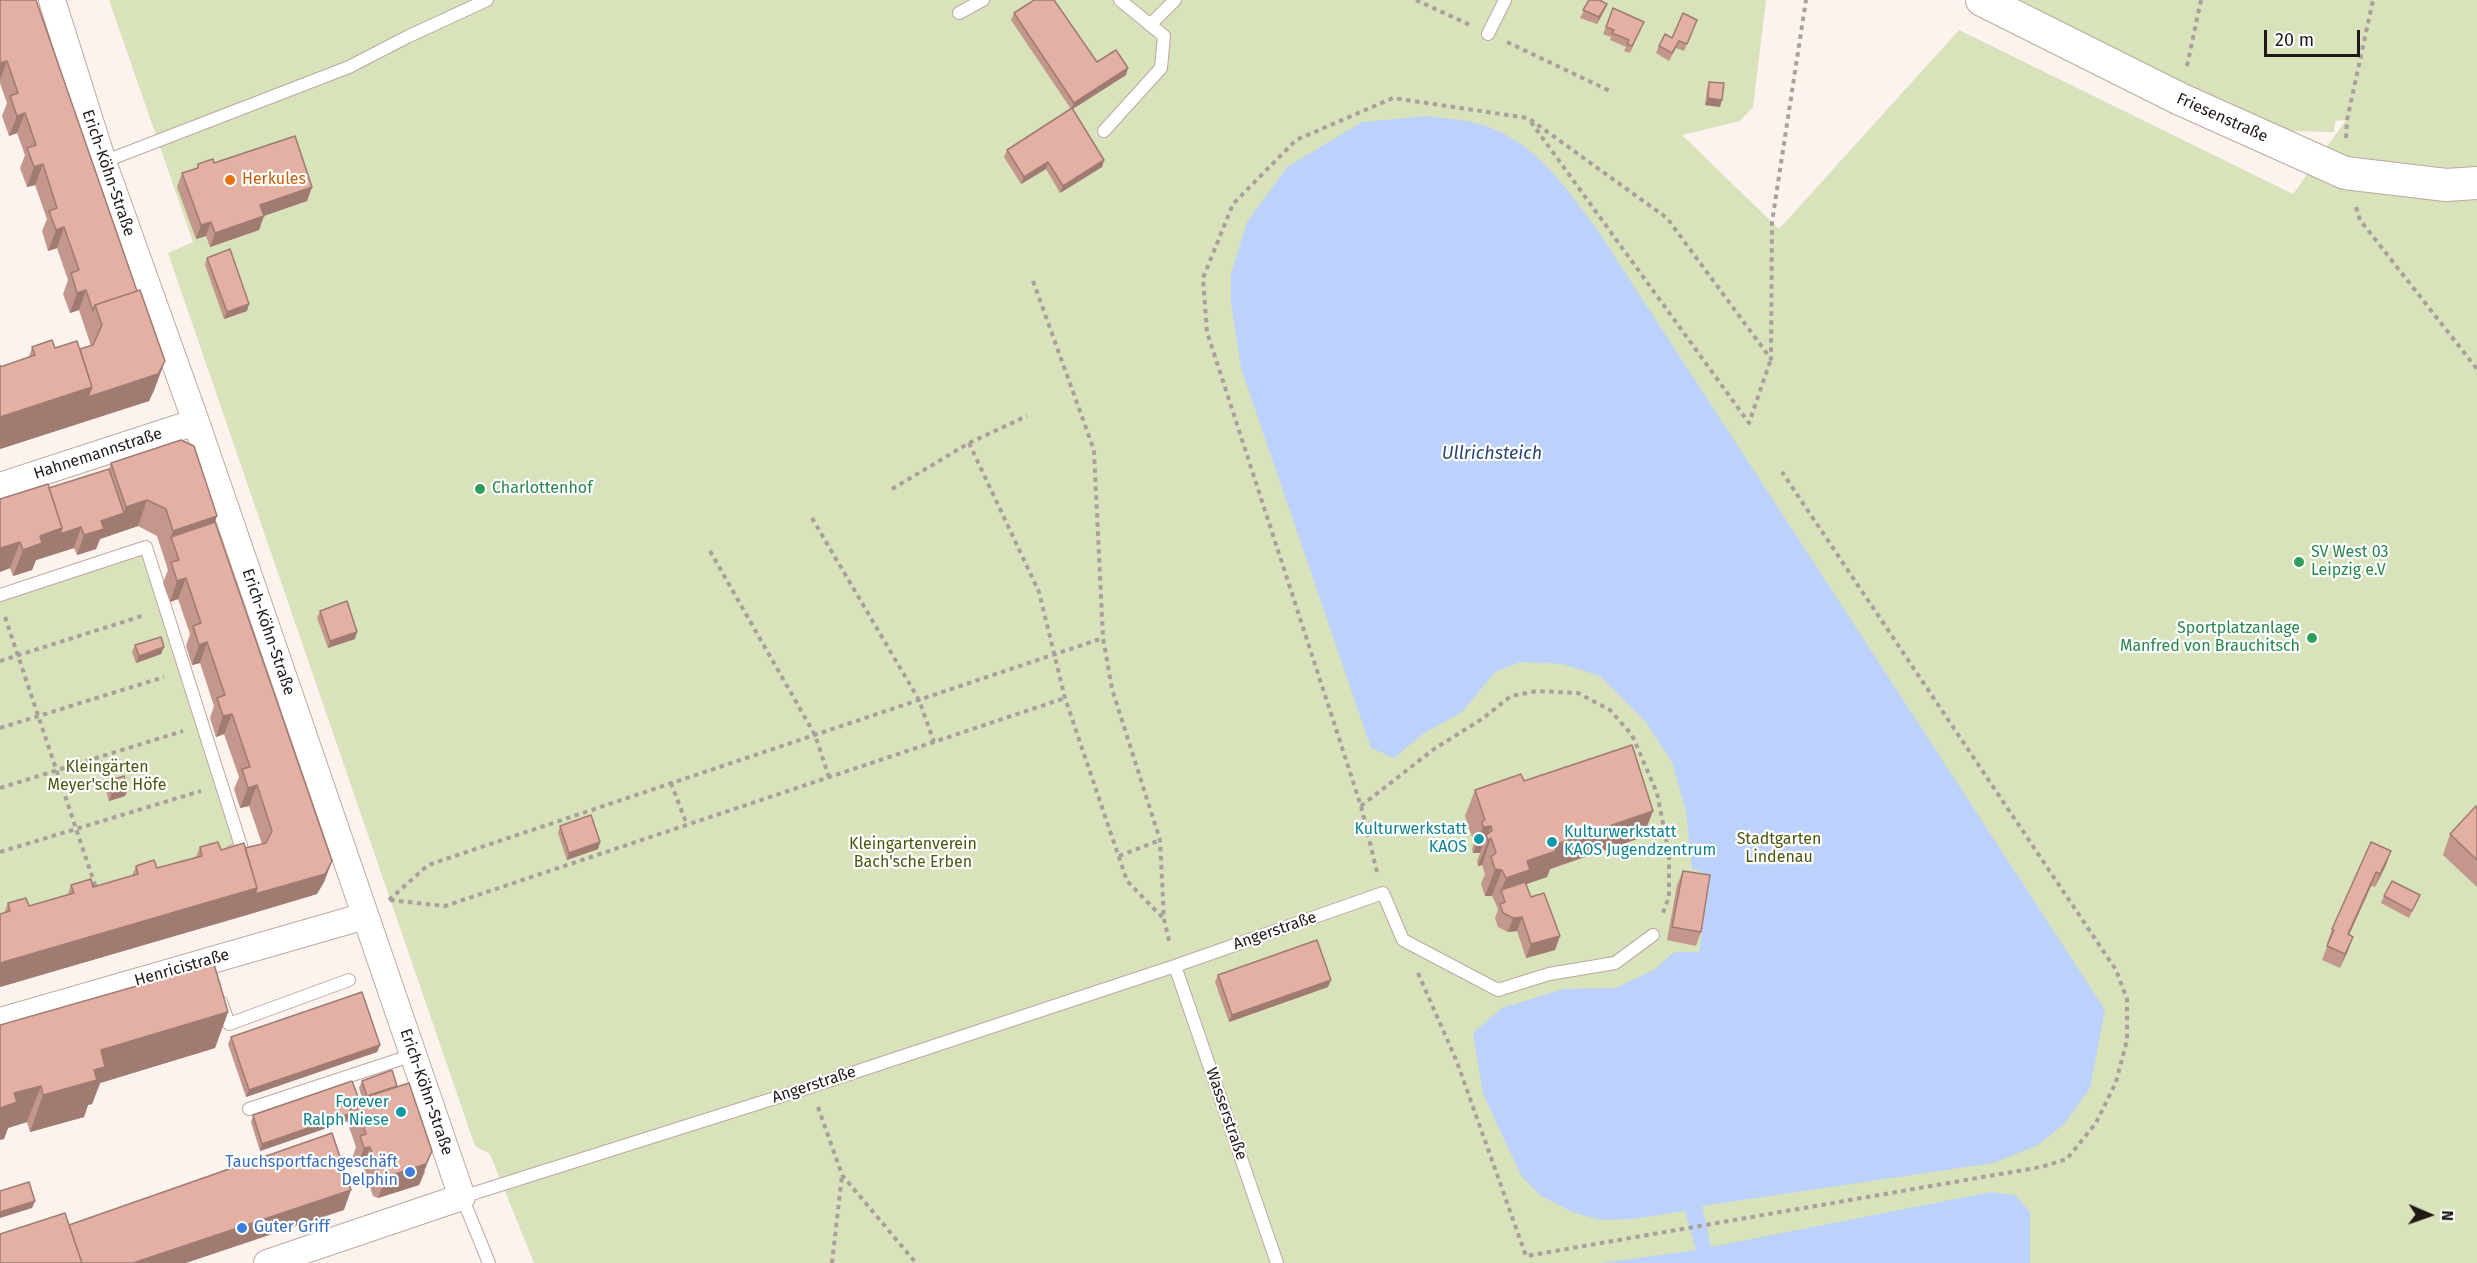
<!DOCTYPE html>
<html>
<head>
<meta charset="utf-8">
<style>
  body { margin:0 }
  #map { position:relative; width:2477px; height:1263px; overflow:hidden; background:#fcf2ee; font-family:"Fira Sans",sans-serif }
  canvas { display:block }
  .north { position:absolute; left:2399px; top:1185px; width:60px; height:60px; -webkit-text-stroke:4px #fff; paint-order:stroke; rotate:92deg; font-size:16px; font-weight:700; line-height:24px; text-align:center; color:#201815 }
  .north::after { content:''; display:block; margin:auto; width:21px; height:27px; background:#201815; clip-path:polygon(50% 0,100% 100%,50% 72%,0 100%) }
  .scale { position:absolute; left:2264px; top:30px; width:96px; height:27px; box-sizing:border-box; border:3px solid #201815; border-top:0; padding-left:8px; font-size:18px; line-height:21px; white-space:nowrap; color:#201815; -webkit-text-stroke:4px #fff; paint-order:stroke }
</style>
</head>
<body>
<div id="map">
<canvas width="2477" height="1263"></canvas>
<div class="north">N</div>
<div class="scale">20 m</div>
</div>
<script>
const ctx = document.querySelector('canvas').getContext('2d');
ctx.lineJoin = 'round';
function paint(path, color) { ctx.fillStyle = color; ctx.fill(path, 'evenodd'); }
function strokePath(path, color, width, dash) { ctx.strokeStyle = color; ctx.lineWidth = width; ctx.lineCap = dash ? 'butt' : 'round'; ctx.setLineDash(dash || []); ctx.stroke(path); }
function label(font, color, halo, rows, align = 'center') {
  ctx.font = font + ' "Fira Sans",sans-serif'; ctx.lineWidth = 4.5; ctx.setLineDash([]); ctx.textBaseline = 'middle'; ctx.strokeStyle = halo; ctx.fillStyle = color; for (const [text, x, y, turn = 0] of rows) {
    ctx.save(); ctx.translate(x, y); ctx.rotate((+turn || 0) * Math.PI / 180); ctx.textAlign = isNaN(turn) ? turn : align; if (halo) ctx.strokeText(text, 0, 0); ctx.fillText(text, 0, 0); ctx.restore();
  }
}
paint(new Path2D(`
  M109 0H1766L1753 107 1740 121 1682 135 1779 229 1959 30 2293 194 2346 120 2335 121 2334 132 2289 131 2183 83 2018 0H2477V1263H534L490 1154 475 1146 168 253 193 242Z
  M146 547 242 849 0 920V595Z`), '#d8e2bb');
paint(new Path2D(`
  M1427 116C1445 119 1465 119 1482 125 1535 141 1565 187 1596 228L2105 1010 2090 1088 2065 1123 2038 1145 1993 1163 1702 1206 1711 1247 1991 1192 2015 1195 2030 1212V1263H1602L1696 1250 1685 1211 1632 1219 1601 1220 1575 1213 1541 1196 1522 1177 1483 1094 1473 1033 1502 1008 1563 989 1615 988 1654 970 1674 952H1699L1710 875 1692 869 1686 812 1672 762 1645 721 1600 676 1562 664 1520 662 1495 672 1462 712 1424 733 1394 758 1371 748 1241 368 1231 302V274L1247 222 1287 167 1362 122Z`), '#bcd2fc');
const service = new Path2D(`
  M959 13 983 0
  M1150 25 1175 0
  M1488 34 1505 0
  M1104 131 1161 68 1164 36 1120 0
  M103 162 349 67 407 37 487 0
  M0 595 146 547 242 849 233 851
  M1175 966 1277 1263
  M221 1002 229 1024 349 980
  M249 1109 413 1055
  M489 1263 462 1197 810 1087 1175 966 1383 893 1403 940 1498 990 1549 974 1615 963 1653 935`);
const minor = new Path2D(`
  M52 0 103 162 196 422 462 1197 267 1263
  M0 486 196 422
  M0 1021 365 916`);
const tertiary = new Path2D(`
  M1982 0 2180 99 2345 173 2446 185 2477 183`);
strokePath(service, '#bea79f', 14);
strokePath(minor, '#bea79f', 28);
strokePath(tertiary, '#bea79f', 34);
strokePath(new Path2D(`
  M1416 0 1470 25
  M1507 42 1612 92
  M2187 66 2201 0
  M1531 122 1749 423 1771 359
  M2346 138 2347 120 2373 0
  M2356 207 2360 220 2477 369
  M1033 281 1094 450 1103 638 1112 689 1160 840 1164 919 1170 945
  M969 443 1039 592 1065 698 1127 881 1164 919
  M892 489 969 443 1027 416
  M812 518 919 700 934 742
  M710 551 815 735 829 777
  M5 617 97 891
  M0 661 145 615
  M0 728 164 677
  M671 783 687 825
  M0 788 183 731
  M1361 806 1434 749 1482 719 1511 696 1537 691 1578 693 1610 710 1632 735 1657 793 1669 854V897L1662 915
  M0 852 201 791
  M1119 856 1160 840
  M1377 872 1361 806 1207 332 1203 278 1233 204 1296 140 1393 98 1528 118 1667 218 1771 359 1772 222 1806 0
  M389 900 428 865 1103 638
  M390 900 445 906 1065 698
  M1418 973 1457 1062 1526 1256 2041 1167 2067 1159 2096 1123 2116 1082 2127 1040V999L2116 970 1782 472
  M818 1107 842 1175 916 1263
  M832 1263 842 1175`), '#a99f9c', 4, [4.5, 4.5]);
strokePath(service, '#fff', 12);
strokePath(minor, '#fff', 26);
strokePath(tertiary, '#fff', 32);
paint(new Path2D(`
  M0 0 155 388 149 401 0 449V365V367L29 357 32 347 80 349 91 346 79 310 70 313 63 294 68 280 57 248 48 251 42 231 47 219 35 185 27 187 20 168 25 155 17 133 9 136 2 116 7 103 0 83Z
  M1589 0H1602V1L1607 4 1604 11 1597 24 1580 18Z
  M1613 8 1641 29 1630 53 1624 51 1626 47 1610 40 1611 37 1603 34Z
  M1014 13 1097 62 1126 75 1073 109 1104 160 1102 167 1060 193 1046 169 1021 184 1004 157 1007 150 1071 109 1011 20Z
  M1697 20 1684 51 1676 48 1669 61 1656 53 1659 46Z
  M1709 82 1720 107 1705 105 1707 89Z
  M214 163 312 187 307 201 263 216 259 230 210 247 206 236 196 239 177 187 182 173 196 169 198 164Z
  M207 258 247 311 224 319 205 265Z
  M111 463 215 522 332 861 324 882 317 894 0 987V914L4 913 8 903 29 906 68 894 71 885 93 887 132 876 136 866 157 868 196 857 200 847 221 850 245 848 262 844 249 806 240 808 234 789 239 777 224 734 216 737 210 718 214 706 200 663 192 665 186 646 190 634 178 599 170 602 163 583 168 570 157 536 138 526 100 539 96 549 77 555 74 548 36 560 32 570 13 576 10 568 0 572V499L49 488 109 469Z
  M320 611 355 639 328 648 317 618Z
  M135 645 164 647 161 654 136 663 132 652Z
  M108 781 125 796 109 801 105 788Z
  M1524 781 1643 837 1550 869 1547 877 1526 884 1531 897 1560 936 1555 950 1526 958 1517 931 1508 932 1498 927 1495 918 1498 910 1496 904 1492 896H1485L1481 884 1485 874 1482 865 1478 866 1477 861 1480 853H1473L1472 849 1474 843 1465 816 1475 790Z
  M2477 807V887L2443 855 2450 834Z
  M560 826 600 842 598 849 567 860 558 833Z
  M2371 842 2386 865 2375 887 2371 886 2349 935 2353 937 2340 968 2322 960 2328 944 2327 943 2332 929Z
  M1683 871 1701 932 1696 946 1667 940 1677 885Z
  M2420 895 2409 918 2381 903 2384 896Z
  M1218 975 1328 987 1229 1022 1215 982Z
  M228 1012 215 1048 100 1083 92 1104 88 1105 84 1117 30 1132 27 1122 8 1128 4 1139 0 1025Z
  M231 1037 380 1045 377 1052 246 1097 228 1044Z
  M362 1081 425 1172 419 1185 378 1198 373 1196 363 1167 357 1169 353 1156 356 1147 347 1121 260 1151 251 1122 253 1115 359 1099 362 1098 359 1088Z`), '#c3978c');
paint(new Path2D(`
  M1607 4 1604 11 1597 24 1599 17Z
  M7 61 0 80V63Z
  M1128 68 1126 75 1071 110 1074 103Z
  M1708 98 1722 100 1720 107 1705 105Z
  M25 113 17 133 9 136 17 116Z
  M1104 160 1102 167 1060 193 1063 186Z
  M1048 162 1046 169 1021 184 1024 177Z
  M43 164 35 185 27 187 34 167Z
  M312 187 307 201 255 219 260 205Z
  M264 216 259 230 210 247 215 233Z
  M211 222 206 236 196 239 201 225Z
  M64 227 57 248 48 251 56 230Z
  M86 290 79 310 70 313 77 293Z
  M249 304 247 311 224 319 227 312Z
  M165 361 155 388 149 401 0 449V417Z
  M147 500 138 526 100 539 96 549 77 555 84 535 101 521 124 513 126 507Z
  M217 516 208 542 171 537 173 531Z
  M81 527 74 548 36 560 32 570 13 576 23 550 40 536 62 528Z
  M20 542 10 568 0 572V548Z
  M186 578 178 599 170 602 177 581Z
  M357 632 355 639 328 648 330 641Z
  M207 642 200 663 192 665 199 645Z
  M164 647 161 654 136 663 139 656Z
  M232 714 224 734 216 737 223 716Z
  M257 785 249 806 240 808 248 788Z
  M128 789 125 796 109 801 112 794Z
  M1653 811 1643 837 1550 869 1547 877 1524 885 1501 890 1496 904 1506 878 1527 861 1554 845Z
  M1491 826 1487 837 1486 835 1480 853H1473L1483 827Z
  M1491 838 1482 865 1478 866 1488 840Z
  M600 842 598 849 567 860 569 853Z
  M2391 851 2386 865 2375 887 2380 874Z
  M332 861 324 882 317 894 247 915 255 894Z
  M1495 869 1502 870 1492 896H1485Z
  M2376 872 2371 886 2343 948 2348 934Z
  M257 888 247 915 0 987V963Z
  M1522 917 1517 931 1508 932 1513 918Z
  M1560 936 1555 950 1526 958 1531 944Z
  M2353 937 2348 951 2340 968 2345 954Z
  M1331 980 1328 987 1229 1022 1232 1015Z
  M228 1012 215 1048 100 1083 92 1104 88 1105 84 1117 30 1132 43 1095 101 1050Z
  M380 1045 377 1052 246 1097 249 1090Z
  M41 1086 27 1122 8 1128 4 1139 0 1140V1108L14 1093Z
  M349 1114 347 1121 260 1151 262 1144Z
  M370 1147 363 1167 357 1169 364 1148Z
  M432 1151 419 1185 378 1198 386 1177Z
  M351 1190 344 1210 186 1263H133Z
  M35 1201 32 1208 0 1218V1212Z`), '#9f7b72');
const building = new Path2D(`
  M0 0H36L137 291 95 305 93 311 86 290 77 293 71 273 79 270 64 227 56 230 49 211 57 208 43 164 34 167 27 148 36 145 25 113 17 116 10 96 18 93 7 61 0 63Z
  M1034 0H1054L1097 62 1116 50 1128 68 1074 103 1014 13Z
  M1589 0H1599L1607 4 1599 17 1583 10Z
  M1613 8 1644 22 1632 46 1627 44 1629 40 1612 33 1614 30 1606 27Z
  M1683 13 1697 20 1687 44 1679 41 1672 53 1659 46 1665 34 1672 38Z
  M1709 82 1724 83 1722 100 1708 98Z
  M1072 108 1104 160 1063 186 1048 162 1024 177 1007 150Z
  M295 136 312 187 260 205 264 216 215 233 211 222 201 225 182 173 198 168V164L213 159 214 163Z
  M230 249 249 304 227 312 207 258Z
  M140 290 165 361 158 374 88 397 92 387 80 349 93 345 102 325 95 305Z
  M52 340 55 348 77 341 92 387 0 417V365V367L35 355 32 347Z
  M181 440 194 446 217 516 173 531 166 509 147 500 126 507 111 463Z
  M109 469 124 513 101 521 104 529 84 535 81 527 60 534 62 528 49 488Z
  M48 484 62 528 40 536 42 543 23 550 20 542 0 548V499Z
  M215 522 332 861 325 874 255 894 257 888 245 848 266 843 272 831 257 785 248 788 242 769 250 767 232 714 223 716 217 698 225 695 207 642 199 645 193 626 201 623 186 578 177 581 171 562 179 560 171 537Z
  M347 601 357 632 330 641 320 611Z
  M161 637 164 647 139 656 135 645Z
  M1632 745 1653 811 1554 845 1556 851 1527 861 1530 870 1506 878 1502 870 1495 869 1491 857 1496 853 1491 838 1488 840 1486 835 1492 831 1491 826 1483 827 1482 822 1485 820 1475 790 1521 774 1524 781Z
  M124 776 128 789 112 794 108 781Z
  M2476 806 2477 807V860L2450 834Z
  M591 815 600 842 569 853 560 826Z
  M218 842 221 850 244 843 257 888 0 963V914L10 911 8 903 26 898 29 906 74 893 71 885 91 879 93 887 138 874 136 866 154 860 157 868 202 856 200 847Z
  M2371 842 2391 851 2380 874 2376 872 2348 934 2353 937 2345 954 2327 946 2334 930 2332 929Z
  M1683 871 1710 875 1701 932 1672 927Z
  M2392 881 2420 895 2412 911 2384 896Z
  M1525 882 1531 897 1544 893 1560 936 1531 944 1522 917 1513 918 1503 913 1500 904 1505 902 1501 890Z
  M1317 940 1331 980 1232 1015 1218 975Z
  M214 964 228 1012 101 1050 105 1067 94 1070 97 1080 43 1095 41 1086 14 1093 17 1102 0 1108V1025Z
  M362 992 380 1045 249 1090 231 1037Z
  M392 1070 397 1086 367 1096 362 1081Z
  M352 1081 359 1099 354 1101 349 1114 262 1144 253 1115Z
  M409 1083 432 1151 426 1164 386 1177 380 1176 370 1147 364 1148 360 1136 366 1134 354 1101Z
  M332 1133 351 1190 133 1263H82L69 1225Z
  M29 1182 35 1201 0 1212V1191Z
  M65 1213 82 1263H0V1234Z`);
paint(building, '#e3b0a3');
strokePath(building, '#9f7b72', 1.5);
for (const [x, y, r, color] of [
  [230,180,6,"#e8710a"],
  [480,489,6,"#2e9e5b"],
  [2299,562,6,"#2e9e5b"],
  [2312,638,6,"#2e9e5b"],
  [1479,839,6,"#0f9aa8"],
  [1552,842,6,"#0f9aa8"],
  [401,1112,6,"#0f9aa8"],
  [410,1172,6,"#3f7fe0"],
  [242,1228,6,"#3f7fe0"]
]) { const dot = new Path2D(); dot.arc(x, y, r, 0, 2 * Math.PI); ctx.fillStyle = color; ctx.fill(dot); strokePath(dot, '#fff', 2); }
label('16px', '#201815', '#fff', [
  ["Friesenstraße",2222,118,24],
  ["Erich-Köhn-Straße",108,173,71],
  ["Hahnemannstraße",98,454,-18],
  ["Erich-Köhn-Straße",268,632,71],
  ["Angerstraße",1275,931,-19],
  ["Henricistraße",182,968,-16],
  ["Angerstraße",814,1085,-18],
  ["Erich-Köhn-Straße",426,1092,71],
  ["Wasserstraße",1226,1114,71]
]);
label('16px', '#c56008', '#fff', [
  ["Herkules",242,180]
], 'left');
label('16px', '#27864d', '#fff', [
  ["Charlottenhof",492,489],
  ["SV West 03",2311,553],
  ["Leipzig e.V",2311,571],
  ["Sportplatzanlage",2300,629,"right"],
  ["Manfred von Brauchitsch",2300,647,"right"]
], 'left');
label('16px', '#4b570f', '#fff', [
  ["Kleingärten",107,768],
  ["Meyer'sche Höfe",107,786],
  ["Stadtgarten",1779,840],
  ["Lindenau",1779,858],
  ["Kleingartenverein",913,845],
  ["Bach'sche Erben",913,863]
]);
label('16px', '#0d838f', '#fff', [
  ["Kulturwerkstatt",1467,830],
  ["KAOS",1467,848],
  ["Kulturwerkstatt",1564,833,"left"],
  ["KAOS Jugendzentrum",1564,851,"left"],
  ["Forever",389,1103],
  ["Ralph Niese",389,1121]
], 'right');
label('16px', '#366cbe', '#fff', [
  ["Tauchsportfachgeschäft",398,1163],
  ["Delphin",398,1181],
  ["Guter Griff",254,1228,"left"]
], 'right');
label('italic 18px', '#2b4478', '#fff', [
  ["Ullrichsteich",1492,454]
]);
</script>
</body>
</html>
